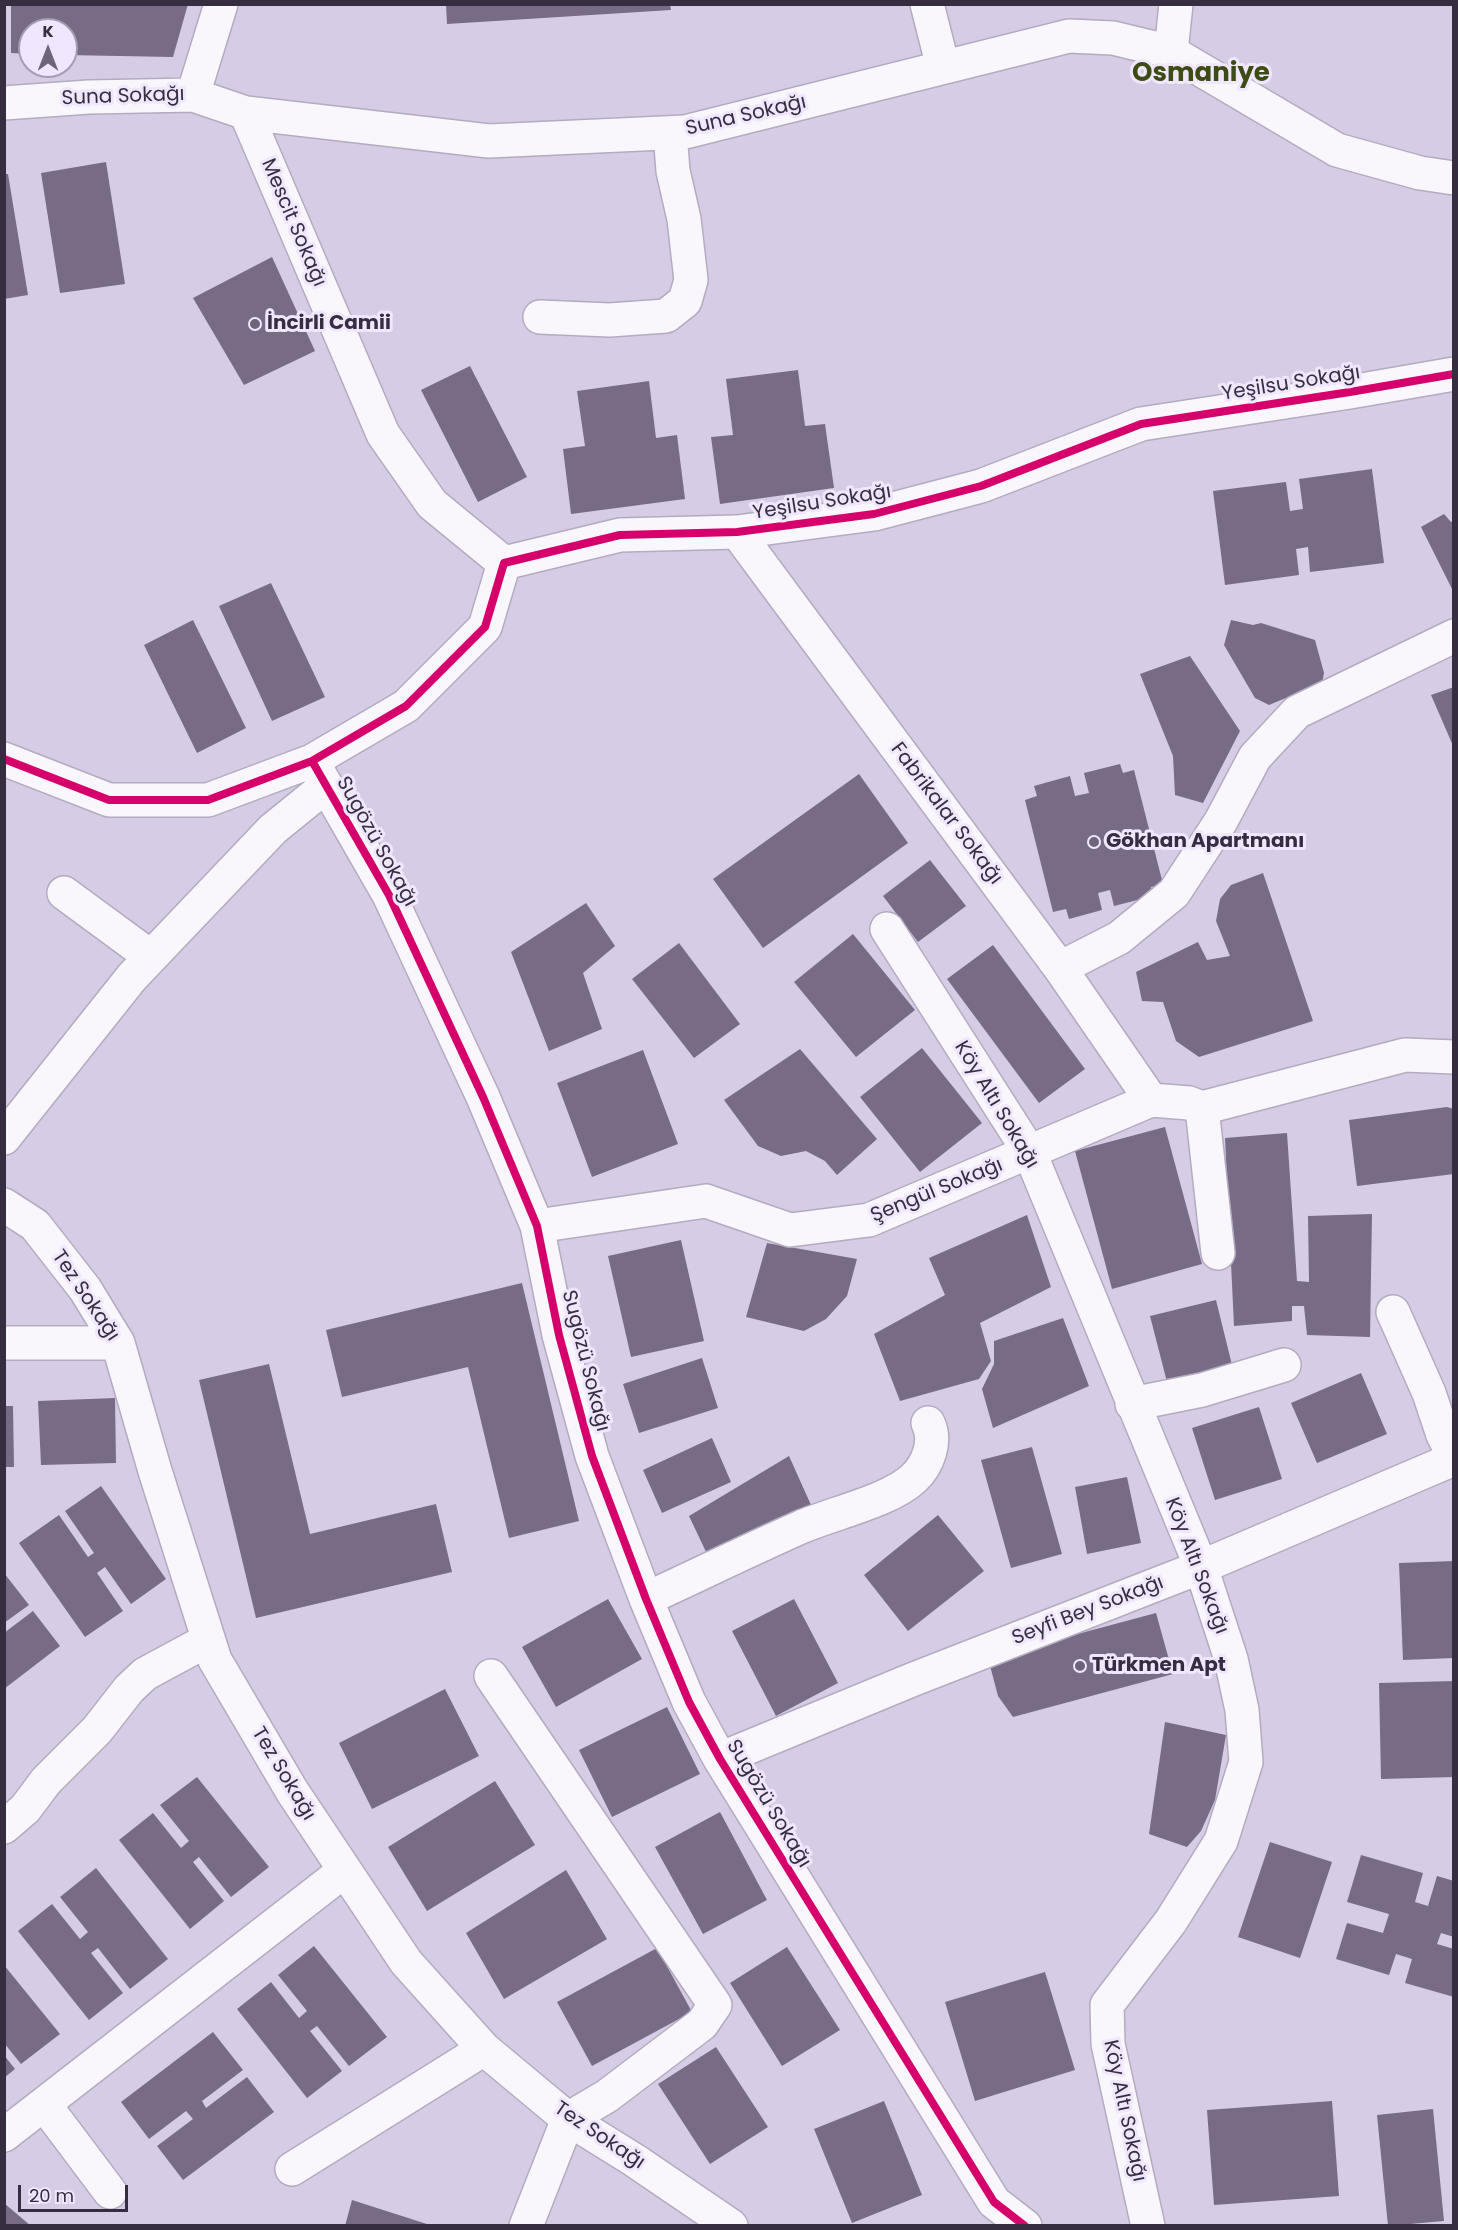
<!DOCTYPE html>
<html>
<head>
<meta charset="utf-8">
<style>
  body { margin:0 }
  #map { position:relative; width:1458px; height:2230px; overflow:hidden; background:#d6cce6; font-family:Poppins,sans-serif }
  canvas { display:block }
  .frame { position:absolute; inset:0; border:6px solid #362e40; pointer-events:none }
  .north { position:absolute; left:18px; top:18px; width:60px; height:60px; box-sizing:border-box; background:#f0e7ff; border:2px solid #a69db3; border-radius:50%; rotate:0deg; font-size:16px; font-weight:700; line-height:24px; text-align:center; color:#362e40 }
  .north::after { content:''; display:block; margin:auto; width:21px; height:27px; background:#6e657a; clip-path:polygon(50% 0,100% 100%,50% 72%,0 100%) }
  .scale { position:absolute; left:18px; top:2185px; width:110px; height:27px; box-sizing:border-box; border:3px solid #362e40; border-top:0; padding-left:8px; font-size:18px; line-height:21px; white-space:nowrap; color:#362e40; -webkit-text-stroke:4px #f0e7ff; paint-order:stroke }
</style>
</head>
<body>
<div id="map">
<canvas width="1458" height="2230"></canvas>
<div class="frame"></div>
<div class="north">K</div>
<div class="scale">20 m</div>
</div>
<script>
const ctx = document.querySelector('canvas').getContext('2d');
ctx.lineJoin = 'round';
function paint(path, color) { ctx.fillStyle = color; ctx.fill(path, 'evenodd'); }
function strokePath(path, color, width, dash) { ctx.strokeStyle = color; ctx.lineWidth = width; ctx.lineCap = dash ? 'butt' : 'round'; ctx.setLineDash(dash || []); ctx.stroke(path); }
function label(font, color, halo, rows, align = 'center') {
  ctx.font = font + ' Poppins,sans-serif'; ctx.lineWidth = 6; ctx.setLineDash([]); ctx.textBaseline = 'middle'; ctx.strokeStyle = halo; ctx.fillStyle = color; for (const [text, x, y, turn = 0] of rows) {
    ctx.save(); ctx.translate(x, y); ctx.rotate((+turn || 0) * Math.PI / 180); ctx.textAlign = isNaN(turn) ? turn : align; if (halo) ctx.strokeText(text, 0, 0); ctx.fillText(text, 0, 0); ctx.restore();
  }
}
paint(new Path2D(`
  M11 4H188L173 57 66 55V30H30V54L11 53Z
  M446 4H670L671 10 447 24Z
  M106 162 125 284 60 293 41 173Z
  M4 174H8L28 295 4 299Z
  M272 257 315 351 244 385 193 298Z
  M470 366 527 477 478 502 421 390Z
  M798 370 805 426 825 424 834 488 720 504 711 437 733 435 726 379Z
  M649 381 656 438 677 435 685 499 571 514 563 449 585 446 577 391Z
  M1372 469 1384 563 1310 572 1308 547 1296 549 1299 575 1225 585 1213 491 1286 482 1290 511 1303 509 1299 479Z
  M1444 514 1451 522 1454 520V593L1421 527Z
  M271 583 325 697 272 721 219 606Z
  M193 620 246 728 197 753 144 645Z
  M1231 620 1253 625 1261 623 1315 640 1324 673 1322 683 1269 705 1255 698 1224 645Z
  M1190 656 1240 731 1203 803 1175 795 1173 756 1140 674Z
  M1454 687V748L1431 695Z
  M1120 764 1123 773 1134 770 1163 884 1151 887 1153 896 1114 906 1110 890 1098 893 1102 910 1069 919 1066 909 1053 912 1025 800 1037 796 1034 786 1070 776 1075 796 1089 793 1084 773Z
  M859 774 908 843 763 948 713 879Z
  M930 860 966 906 918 942 883 896Z
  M1263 873 1313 1021 1199 1057 1176 1041 1163 1002 1142 1001 1136 972 1198 942 1207 960 1230 956 1216 921 1220 899 1231 885Z
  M586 903 615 946 583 973 602 1029 549 1051 511 952Z
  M853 934 915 1010 856 1057 794 982Z
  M679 943 740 1024 694 1058 632 979Z
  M993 945 1085 1069 1039 1103 947 979Z
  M922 1048 982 1123 920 1172 860 1097Z
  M800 1049 877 1139 837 1175 825 1161 806 1151 781 1156 758 1146 724 1100Z
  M643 1050 678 1144 592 1177 557 1083Z
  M1447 1107 1454 1109V1174L1357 1186 1349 1120Z
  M1165 1127 1202 1264 1112 1289 1075 1151Z
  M1287 1133 1297 1281 1309 1282 1308 1216 1372 1214 1370 1337 1307 1335 1304 1306H1292V1321L1234 1326 1225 1138Z
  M1027 1215 1051 1287 980 1323 991 1361 979 1379 900 1401 874 1334 945 1295 929 1258Z
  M681 1240 704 1341 631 1357 608 1256Z
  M767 1243 857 1259 847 1296 826 1319 804 1331 746 1317Z
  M522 1283 579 1521 509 1538 468 1367 342 1397 326 1330Z
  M1216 1300 1232 1365 1167 1382 1150 1316Z
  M1063 1318 1089 1386 993 1428 982 1389 994 1364V1341Z
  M702 1358 718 1408 639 1433 623 1384Z
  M269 1364 310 1534 436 1504 452 1572 256 1618 199 1380Z
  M1361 1373 1387 1434 1317 1463 1291 1403Z
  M115 1398 116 1463 41 1465 38 1401Z
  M4 1406H13L14 1467H4Z
  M1259 1407 1282 1479 1215 1500 1192 1428Z
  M712 1438 731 1482 662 1513 643 1470Z
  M1032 1447 1062 1554 1011 1568 981 1460Z
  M789 1456 811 1505 708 1556 689 1516Z
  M1127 1477 1141 1543 1087 1554 1075 1487Z
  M101 1486 166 1579 131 1604 105 1567 97 1573 123 1611 85 1637 19 1543 59 1515 88 1557 94 1553 65 1511Z
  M938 1515 984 1571 908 1631 864 1575Z
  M1454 1561V1658L1403 1660 1399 1563Z
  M4 1573 29 1605 4 1623Z
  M608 1599 642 1659 556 1707 522 1647Z
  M794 1599 838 1683 776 1716 732 1631Z
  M33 1611 60 1646 4 1689V1633Z
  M1156 1613 1173 1674 1013 1717 998 1696 988 1658Z
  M1454 1681V1777L1381 1779 1379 1683Z
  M445 1689 479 1756 372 1809 339 1743Z
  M667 1707 700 1774 612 1817 579 1750Z
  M1165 1722 1226 1735 1215 1800 1201 1831 1187 1847 1149 1834Z
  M197 1777 269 1867 231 1897 199 1857 193 1862 224 1901 190 1929 119 1840 153 1813 181 1848 189 1841 160 1805Z
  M495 1781 535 1845 427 1911 388 1847Z
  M720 1812 767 1900 703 1934 655 1847Z
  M1270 1842 1332 1862 1300 1958 1238 1937Z
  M1361 1855 1423 1873 1415 1902 1428 1906 1437 1876 1454 1881V1937L1441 1933 1437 1944 1454 1949V1997L1405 1983 1412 1959 1396 1954 1389 1975 1336 1959 1347 1923 1383 1933 1389 1914 1347 1902Z
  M96 1868 168 1959 130 1989 98 1948 91 1953 123 1993 89 2020 18 1931 52 1904 80 1939 88 1932 60 1897Z
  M566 1870 607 1939 504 1999 466 1933Z
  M314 1946 387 2037 349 2066 317 2026 310 2031 342 2071 307 2098 237 2009 271 1982 299 2018 307 2011 278 1975Z
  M787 1947 840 2030 782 2066 730 1983Z
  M657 1948 692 2012 592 2066 557 2002Z
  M4 1965 60 2034 21 2064 4 2043Z
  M1045 1972 1075 2070 975 2101 945 2002Z
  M213 2032 243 2070 202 2101 206 2108 247 2077 274 2112 183 2180 157 2146 193 2119 186 2111 149 2139 121 2102Z
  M716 2047 768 2127 710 2164 658 2084Z
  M4 2055 15 2069 4 2078Z
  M884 2101 922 2195 852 2223 814 2129Z
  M1332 2101 1339 2196 1214 2205 1207 2110Z
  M1433 2109 1444 2221 1388 2226 1377 2115Z
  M352 2200 430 2225V2226H345Z
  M4 2203 31 2226H4Z`), '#786b86');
const minor = new Path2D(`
  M927 4 943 67
  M1171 52 1176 4
  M193 95 221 4
  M4 103 89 97 193 95 246 113 489 141 685 132 1069 36 1113 38 1171 52 1337 150 1420 173 1454 178
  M246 113 383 434 432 504 504 563
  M540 317 609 320 666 316 685 301 691 280 684 219 673 171 670 133
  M737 532 1060 968 1151 1100
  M4 759 109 800H208L312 761 406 706 485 627 504 563 620 535 737 532 874 514 981 486 1141 424 1350 392 1454 374
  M312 761 389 895 483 1097 537 1226 559 1335 592 1456 646 1599 689 1702 720 1759 994 2202 1025 2226
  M64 893 151 957
  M887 929 1030 1153 1201 1567 1231 1659 1242 1710 1246 1762 1221 1841 1171 1921 1107 2005 1108 2044 1148 2226
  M1060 968 1119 938 1174 893 1221 821 1255 757 1297 712 1454 636
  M1202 1108 1218 1253
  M4 1138 132 977 273 829 326 786
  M4 1205 35 1225 85 1289 118 1343 155 1471 215 1660 292 1791 406 1962 484 2049 568 2119 634 2160 731 2226
  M537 1226 706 1201 790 1230 869 1220 1151 1100 1189 1103 1202 1108 1405 1055 1454 1057
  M1393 1312 1429 1393 1443 1435 1454 1456
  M4 1343H118
  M1132 1404 1202 1390 1284 1365
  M646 1599C698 1575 749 1550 801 1527 833 1513 890 1501 914 1478 928 1465 937 1441 928 1423
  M491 1676 715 2005 702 2024 607 2096 568 2119 526 2226
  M720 1759 914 1679 1201 1567 1454 1459
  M4 1827 25 1809 46 1781 97 1730 129 1689 145 1674 208 1640
  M44 2104 110 2192
  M4 2135 344 1871
  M292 2169 484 2049`);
strokePath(minor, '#b3abbf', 36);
strokePath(minor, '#f9f7fb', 33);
strokePath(new Path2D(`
  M4 759 109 800H208L312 761 406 706 485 627 504 563 620 535 737 532 874 514 981 486 1141 424 1350 392 1454 374
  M312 761 389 895 483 1097 537 1226 559 1335 592 1456 646 1599 689 1702 720 1759 994 2202 1025 2226`), '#d6006c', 8);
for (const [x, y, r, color] of [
  [255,324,6,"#6e657a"],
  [1094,842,6,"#6e657a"],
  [1080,1666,6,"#6e657a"]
]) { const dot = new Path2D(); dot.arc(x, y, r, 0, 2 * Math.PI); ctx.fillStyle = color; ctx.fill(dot); strokePath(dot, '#f0e7ff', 2); }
label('20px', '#362e40', '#f0e7ff', [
  ["Suna Sokağı",123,97,-2],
  ["Suna Sokağı",746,116,-13],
  ["Mescit Sokağı",293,223,67],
  ["Yeşilsu Sokağı",1291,384,-9],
  ["Yeşilsu Sokağı",822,503,-9],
  ["Fabrikalar Sokağı",946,814,53],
  ["Sugözü Sokağı",376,842,61],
  ["Köy Altı Sokağı",996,1105,59],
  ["Şengül Sokağı",937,1191,-22],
  ["Tez Sokağı",85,1296,56],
  ["Sugözü Sokağı",585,1361,76],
  ["Köy Altı Sokağı",1196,1566,69],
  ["Seyfi Bey Sokağı",1088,1611,-21],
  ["Tez Sokağı",283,1774,59],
  ["Sugözü Sokağı",768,1804,59],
  ["Köy Altı Sokağı",1124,2111,78],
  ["Tez Sokağı",599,2136,34]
]);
label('bold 20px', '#362e40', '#f0e7ff', [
  ["İncirli Camii",267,324],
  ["Gökhan Apartmanı",1106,842],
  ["Türkmen Apt",1092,1666]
], 'left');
label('bold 26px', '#3d4c15', '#f0e7ff', [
  ["Osmaniye",1201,74]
]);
</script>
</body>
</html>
